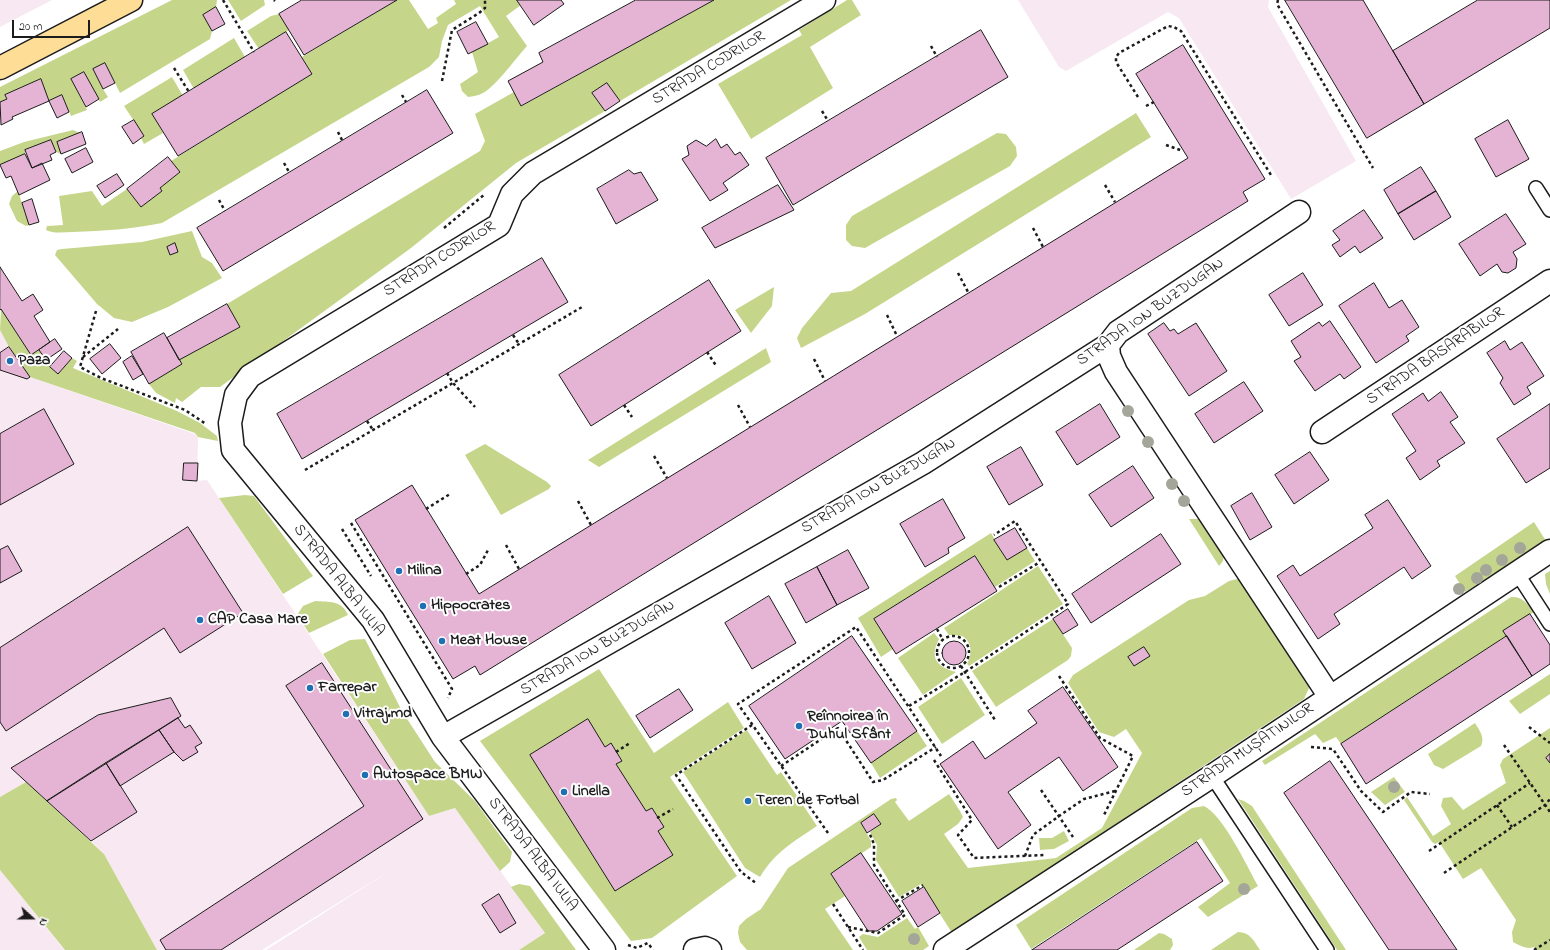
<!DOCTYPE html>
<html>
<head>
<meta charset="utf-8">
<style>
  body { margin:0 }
  #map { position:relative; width:1550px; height:950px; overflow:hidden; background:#fff; font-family:"Indie Flower",sans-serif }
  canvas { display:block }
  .north { position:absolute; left:12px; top:898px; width:40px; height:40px; -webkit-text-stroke:3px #fff; paint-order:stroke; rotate:111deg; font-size:11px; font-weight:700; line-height:16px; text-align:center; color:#1c1c1c }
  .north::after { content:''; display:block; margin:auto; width:14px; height:18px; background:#1c1c1c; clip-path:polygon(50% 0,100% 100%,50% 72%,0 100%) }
  .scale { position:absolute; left:12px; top:20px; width:78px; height:18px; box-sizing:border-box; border:2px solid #1c1c1c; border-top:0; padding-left:5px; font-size:12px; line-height:14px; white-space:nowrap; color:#1c1c1c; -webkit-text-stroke:3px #fff; paint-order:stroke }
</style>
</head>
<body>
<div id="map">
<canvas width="1550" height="950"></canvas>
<div class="north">N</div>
<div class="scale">20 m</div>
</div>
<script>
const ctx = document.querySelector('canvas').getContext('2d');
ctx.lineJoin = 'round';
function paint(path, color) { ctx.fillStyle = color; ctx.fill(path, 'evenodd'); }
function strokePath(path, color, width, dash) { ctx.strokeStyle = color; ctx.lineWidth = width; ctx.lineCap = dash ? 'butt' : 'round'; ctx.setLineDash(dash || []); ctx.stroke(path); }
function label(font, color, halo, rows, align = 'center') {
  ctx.font = font + ' "Indie Flower",sans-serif'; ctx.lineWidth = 4; ctx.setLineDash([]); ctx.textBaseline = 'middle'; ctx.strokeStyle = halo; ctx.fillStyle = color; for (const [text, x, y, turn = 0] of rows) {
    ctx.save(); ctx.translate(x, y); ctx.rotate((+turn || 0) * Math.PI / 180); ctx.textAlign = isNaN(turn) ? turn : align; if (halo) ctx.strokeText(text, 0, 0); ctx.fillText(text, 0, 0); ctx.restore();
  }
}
paint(new Path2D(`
  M0 0H52L0 27Z
  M1018 0H1269L1268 7 1356 161 1291 199 1179 18 1168 12 1066 71 1059 67Z
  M0 330 9 347 30 377 195 434 198 437 197 481 207 480 429 816 455 808 545 933 519 950H266L399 865 262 950H157L104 854 91 841 26 782 0 797Z
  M0 870 62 947 65 950H0Z`), '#f7e8f2');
paint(new Path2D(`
  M172 0H217L216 7 203 15 212 31 210 39 120 93 105 63 103 89 108 97 100 102 84 72 71 79 87 110 71 116 62 95 49 101 41 79 5 95 7 99 0 102V87Z
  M228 0H264L265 5 241 21Z
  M397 0H409L428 29 438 23 436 18 456 4 454 0H517L521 5 506 16 527 46C517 57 496 86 483 93 478 96 473 96 468 97L462 91 460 84 478 72 472 52 499 37 480 6 448 25 442 41 439 57 429 67 162 223C133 229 103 231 73 232 64 232 54 234 46 230L47 226 63 225 59 196 92 191 102 206 127 189 141 207 162 191 160 188 180 172 171 161 312 74 302 57Z
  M714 0H791L620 101 607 83 592 93 605 111 516 163 411 248 220 387H201L182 402 176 398 175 403 156 393 149 384 182 364 179 360 240 327 227 304 480 151 485 141 475 114 514 92 522 106Z
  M847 0H852L861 15 810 47 833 88 751 139 718 84 802 35 799 30Z
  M279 14 289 30 259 49 247 31 271 16Z
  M234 38 245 57 194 89 183 70Z
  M172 77 183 96 153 114 163 133 144 144 141 138 144 136 124 106Z
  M1136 113 1151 137 865 314 801 348 797 338 802 328 831 293 851 291Z
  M73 130 80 133 57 142 61 154 56 152 51 140 25 150V154L0 166V151L24 142Z
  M997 133 1006 134 1016 147 1017 156 1010 166 865 248 852 246 846 240V225L852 216Z
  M18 191 29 225 26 226 17 221 9 204 12 196Z
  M192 231 202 257 212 263 222 278 168 307 132 322 114 318 97 304 55 255 57 250 62 249 142 242Z
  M774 287 772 306 751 333 735 310Z
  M1 309 31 355 39 350 50 367 58 374 72 358 77 361 73 368 177 411 200 423 217 436 218 441 198 437 195 433 30 377 9 347 0 330Z
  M766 348 771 362 599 467 588 460Z
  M485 444 547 482 551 486 549 489 501 515 465 455Z
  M245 495 254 496 313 576 283 594 219 498Z
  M1189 519H1198L1206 523 1224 554 1223 561 1219 566Z
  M1534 522 1546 541 1465 592 1455 576Z
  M991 533 1007 560 1027 548 1035 561 995 587 975 556 874 619 893 649 881 657 858 618Z
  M1038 566 1063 604 969 666 967 664C972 655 973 642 962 636 958 635 953 635 949 635L944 628Z
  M1550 571V594L1546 584 1545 574Z
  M1237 579H1241L1310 686 1304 699 952 933 921 884 899 897 876 860 877 845 870 832 881 824 874 814 861 823 871 841V847L831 874 845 896 825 909 853 950H747L740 942 738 933 739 926 746 919 761 909 788 868 891 799 896 798 897 800 895 802 909 821 949 794 960 811 963 817 958 824 944 834 968 868 1056 858 1102 828 1142 753 1126 729 1114 737 1099 732 1068 683 1073 675 1189 600 1205 596 1229 581Z
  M1511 597C1522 596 1528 604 1534 612L1504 631 1507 636 1341 744 1336 737 1323 743 1315 734 1265 765 1262 761Z
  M315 601C329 602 342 600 348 615L309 633 297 615 303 606Z
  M1053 619 1072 648 1071 656 1068 660 996 707 972 671Z
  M934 633 939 639C929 658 937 667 956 672L923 695 898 658Z
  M365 639 402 711 435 762 475 801 512 852 510 862 500 871 455 808 429 816 323 654 350 640Z
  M599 669 654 753 728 702 744 728 670 777 737 876 652 938 631 941 480 741Z
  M1550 674V694L1520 714 1509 701Z
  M961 678 985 715 942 744 918 707Z
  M1475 723C1480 731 1485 737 1481 746L1443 769 1434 765 1428 754Z
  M1550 728V950H1536L1534 947C1527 950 1519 945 1513 942L1512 932 1516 920 1481 868 1463 879 1439 842 1435 844 1432 842 1404 800 1407 797 1433 836 1451 824 1441 806 1443 798 1452 797 1463 810 1506 783 1500 765 1503 759Z
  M747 730 777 775 781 772 817 826C792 843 776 851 760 877L745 868 683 772Z
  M917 731 927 746 880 778 871 763Z
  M1394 777 1405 792 1385 805 1371 792Z
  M26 782 104 854 157 950H65L0 870V797Z
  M1238 799 1244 801 1252 806 1346 950H1337Z
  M1204 806C1223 815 1247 866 1258 886L1208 917 1198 907 1230 883 1201 838 1031 949 1016 925 1192 808Z
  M1064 831 1069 841 1054 849 1040 850 1039 838H1052Z
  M519 884 530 886 576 950H519L545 933 511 887Z
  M907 918 915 929 918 927 929 946 923 950H867L859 937 863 934 878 937Z
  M1238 932C1250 932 1254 941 1260 950H1211Z
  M1159 933 1164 934 1172 939 1173 945 1170 950H1134Z`), '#c5d68b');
const building = new Path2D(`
  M302 0H397L304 55 279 14Z
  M517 0H561L564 4 534 25Z
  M636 0H714L521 106 508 81 543 62 539 53Z
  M1285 0H1363L1424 104 1367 138Z
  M1478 0H1550V28L1424 104 1393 51Z
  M216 7 225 24 212 31 203 15Z
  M476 22 488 44 468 54 457 32Z
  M981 30 1008 77 793 205 766 158Z
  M286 32 312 74 178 156 152 114Z
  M1183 45 1265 179 1243 192 1248 201 480 675 475 666 453 679 355 520 412 485 479 594 1188 158 1136 74Z
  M105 63 115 83 103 89 93 69Z
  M84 72 99 99 86 107 71 79Z
  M41 79 49 101 12 117 13 119 1 125 0 102 7 99 5 95Z
  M607 83 620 101 605 111 592 93Z
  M427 90 453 133 223 271 197 228Z
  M62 95 69 112 57 118 49 101Z
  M134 120 144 136 133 144 122 127Z
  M1508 120 1529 159 1496 177 1475 139Z
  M82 132 86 144 61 154 57 142Z
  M716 139 721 148 727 144 735 155 740 152 749 165 723 183 728 190 710 201 682 159 689 155 687 146 696 140 706 146Z
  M51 140 56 152 50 155 52 160 32 168 25 150Z
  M86 148 93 162 72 173 65 159Z
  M25 154 32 168 42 163 50 180 19 195 11 176 6 178 0 165Z
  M168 157 180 172 160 188 162 191 141 207 127 189Z
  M1421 167 1436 191 1398 214 1384 190Z
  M629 170 634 174 641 172 658 200 616 224 597 189Z
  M117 174 124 185 105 198 97 186Z
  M778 185 794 210 715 248 702 228Z
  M1436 191 1451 217 1414 240 1398 214Z
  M32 199 39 222 29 225 22 203Z
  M1364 210 1383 238 1360 253 1355 246 1340 257 1332 245 1340 240 1333 231Z
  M1506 214 1526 244 1513 252 1517 259 1516 268 1508 273 1502 272 1497 264 1480 276 1459 244Z
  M175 243 178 252 170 255 167 247Z
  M542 258 568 302 302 459 277 414Z
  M0 267 22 301 33 294 43 310 34 316 50 342 31 355 1 309 0 310Z
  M1303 273 1323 305 1289 326 1269 295Z
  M709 280 741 331 591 426 559 375Z
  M1374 283 1389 308 1402 300 1419 327 1406 336 1409 341 1376 363 1339 306Z
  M227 304 240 327 179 360 167 338Z
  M1330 321 1361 367 1344 379 1340 374 1315 391 1294 361 1301 357 1291 341 1319 322 1322 326Z
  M1164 323 1170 331 1174 329 1178 334 1196 323 1227 371 1189 396 1148 334Z
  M164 333 182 364 149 384 131 352Z
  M55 339 62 349 46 360 39 350Z
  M1505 341 1510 350 1522 342 1544 376 1527 387 1531 394 1514 405 1500 383 1503 378 1487 353Z
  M110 344 121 358 102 374 90 359Z
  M9 347 30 377 27 379 0 370V353Z
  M64 351 72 358 58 374 50 367Z
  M132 356 143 374 133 380 123 362Z
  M1244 382 1263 411 1214 443 1195 414Z
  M1441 392 1458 417 1450 422 1465 443 1437 461 1440 466 1420 480 1406 458 1416 451 1392 414 1423 393 1428 401Z
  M1100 404 1120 437 1077 465 1056 432Z
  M1550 404V468L1526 483 1497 439Z
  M44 409 74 464 0 505V434Z
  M1021 447 1043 485 1009 505 987 467Z
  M1310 452 1329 480 1294 504 1275 475Z
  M184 463H198L197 481 183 480Z
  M1133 466 1154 498 1111 527 1089 495Z
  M1252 493 1272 527 1250 540 1231 506Z
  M943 499 965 538 948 548 949 553 925 567 900 524Z
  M1388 500 1431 566 1412 579 1404 567 1334 614 1340 624 1318 639 1277 576 1293 565 1300 576 1373 528 1365 515Z
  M188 527 243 613 180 653 164 628 6 731 0 722V648Z
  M1015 528 1027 548 1007 560 994 540Z
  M1161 534 1181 564 1091 623 1072 594Z
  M8 546 22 571 0 583V550Z
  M848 550 869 588 837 605 817 567Z
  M975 556 997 591 896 654 874 619Z
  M817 567 837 605 806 623 785 584Z
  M769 596 796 643 752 669 725 623Z
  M1068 609 1078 625 1063 634 1053 619Z
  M1530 614 1550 645V664L1532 676 1503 631Z
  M852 636 917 731 871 763 842 721 785 759 749 706Z
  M1507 636 1532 676 1366 784 1341 744Z
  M942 653a12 12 0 1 1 24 0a12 12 0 1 1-24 0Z
  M1144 647 1150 656 1134 666 1128 657Z
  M322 663 423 819 221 950H166L160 940 364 806 286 686Z
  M1063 687 1118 767 1083 791 1059 757 1008 792 1031 825 998 849 940 764 973 741 985 759 1037 723 1028 711Z
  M679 689 693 710 650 738 636 716Z
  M171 698 181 716 47 801 11 768 98 715Z
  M178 718 185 728 190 725 202 743 195 747 198 752 183 761 174 752 159 730Z
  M588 719 605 747 611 743 622 761 616 764 646 811 652 808 664 827 658 831 673 855 615 891 530 755Z
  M159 730 174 752 120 786 106 763Z
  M1550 754V763L1546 758Z
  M1330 761 1457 950H1389L1284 793Z
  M106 763 137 812 91 841 47 801Z
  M874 814 881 824 867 833 861 823Z
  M1197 842 1223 881 1117 950H1032Z
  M861 853 902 914 877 931H868L831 874Z
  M924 887 940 913 918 927 902 901Z
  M499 894 516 923 500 933 482 905Z`);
paint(building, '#e5b4d4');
strokePath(building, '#1c1c1c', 1);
const lane = new Path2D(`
  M1536 188 1550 210
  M1517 573 1550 624
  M1212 776 1327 950`);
const street = new Path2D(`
  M1108 345 1109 356 1116 372 1330 697
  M1322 432 1550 281
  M443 737 923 463 1108 345 1118 332 1299 212
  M604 950 443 737 373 620 233 450 230 423 236 395 250 376 499 225 512 194 533 173 824 0
  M695 950 705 948 710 950
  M945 950 1212 776 1550 551`);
const primary = new Path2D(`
  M0 68 131 0`);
strokePath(lane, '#1c1c1c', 16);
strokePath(street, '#1c1c1c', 25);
strokePath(primary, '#1c1c1c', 25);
strokePath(new Path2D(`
  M223 0 254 52
  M274 0 275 1
  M1278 0 1277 4 1373 168
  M931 46 937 57
  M174 68 189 92
  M442 81 452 30 479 13 485 8V0
  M402 95 406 102
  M1138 97 1116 62V57L1119 53 1168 26 1174 27 1181 31 1271 175
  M1146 106 1154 102
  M822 111 828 121
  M338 132 342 140
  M1166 145 1183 151
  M284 163 289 172
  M1105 185 1115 202
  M219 200 225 211
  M444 228 485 194
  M1033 228 1043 247
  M958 273 968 292
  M96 311 80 367 101 378 185 410 206 424
  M887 315 897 336
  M513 335 519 344
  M707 352 717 367
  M83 357 118 329
  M814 359 825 381
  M447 373 453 383 475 407
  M624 405 632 417
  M738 405 750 427
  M367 421 373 430
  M654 456 667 478
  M305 470 582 307
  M578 501 591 525
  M426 509 450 494
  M351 523 452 689 448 698
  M342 529 371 576
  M506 545 519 569
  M466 574 480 565 488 550
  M999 587 1040 562
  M937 629 943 640
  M937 652a16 16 0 1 1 32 0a16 16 0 1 1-32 0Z
  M961 666 995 720
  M1059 676 1100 738 1133 756 1103 817
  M909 706 965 672 1068 604 1015 521 994 535
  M752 725 676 775 741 872 756 883
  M1529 727 1550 743
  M1504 745 1550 812
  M1311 747 1333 749 1361 791 1383 812 1411 792 1430 794
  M616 752 630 743
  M934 760 972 820 958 835 974 858 1044 855
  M781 766 838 728 873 782 883 780 936 747
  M1041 790 1073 837
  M1497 805 1512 827
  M657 818 673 809
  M828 833 738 704 856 627 941 756
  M1429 851 1530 783
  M1025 856 1033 835 1059 816 1084 799 1115 791
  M1444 873 1545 805 1550 799
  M896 901 923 885
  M833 904 863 950
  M848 927 878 933 905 915 874 865V844L869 832
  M628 945 637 948 648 943 653 950
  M1534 950 1550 940`), '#1c1c1c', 2.5, [3, 3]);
strokePath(lane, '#fff', 13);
strokePath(street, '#fff', 22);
strokePath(primary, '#fedd96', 22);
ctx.fillStyle = '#a3a698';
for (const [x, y] of [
  [1128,411],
  [1148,442],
  [1172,484],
  [1184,501],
  [1520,548],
  [1502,560],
  [1486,570],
  [1477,578],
  [1459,589],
  [1394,787],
  [1244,889],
  [914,939]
]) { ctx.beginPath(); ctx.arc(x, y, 6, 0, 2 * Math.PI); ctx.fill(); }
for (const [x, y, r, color] of [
  [10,361,4,"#1f6fb2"],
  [399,571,4,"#1f6fb2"],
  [423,606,4,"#1f6fb2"],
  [200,620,4,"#1f6fb2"],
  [442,641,4,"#1f6fb2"],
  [310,688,4,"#1f6fb2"],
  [346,714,4,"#1f6fb2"],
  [799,726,4,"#1f6fb2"],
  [365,775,4,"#1f6fb2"],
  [564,792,4,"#1f6fb2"],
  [748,801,4,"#1f6fb2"]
]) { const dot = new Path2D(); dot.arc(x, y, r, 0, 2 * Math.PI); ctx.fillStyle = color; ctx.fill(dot); strokePath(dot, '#fff', 1.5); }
label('16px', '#1c1c1c', '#fff', [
  ["STRADA CODRILOR",709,69,-31],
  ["STRADA CODRILOR",440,260,-32],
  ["STRADA ION BUZDUGAN",1151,313,-35],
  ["STRADA BASARABILOR",1436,357,-34],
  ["STRADA ION BUZDUGAN",879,487,-30],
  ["STRADA ALBA IULIA",338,581,52],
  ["STRADA ION BUZDUGAN",598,649,-30],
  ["STRADA MUȘATINILOR",1248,751,-34],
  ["STRADA ALBA IULIA",532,855,53]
]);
label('bold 16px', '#1c1c1c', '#fff', [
  ["Paza",18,361],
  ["Milina",407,571],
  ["Hippocrates",431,606],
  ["CAP Casa Mare",208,620],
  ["Meat House",450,641],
  ["Farrepar",318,688],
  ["Vitraj.md",354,714],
  ["Reînnoirea în",807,717],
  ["Duhul Sfânt",807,735],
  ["Autospace BMW",373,775],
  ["Linella",572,792],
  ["Teren de Fotbal",756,801]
], 'left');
</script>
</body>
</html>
